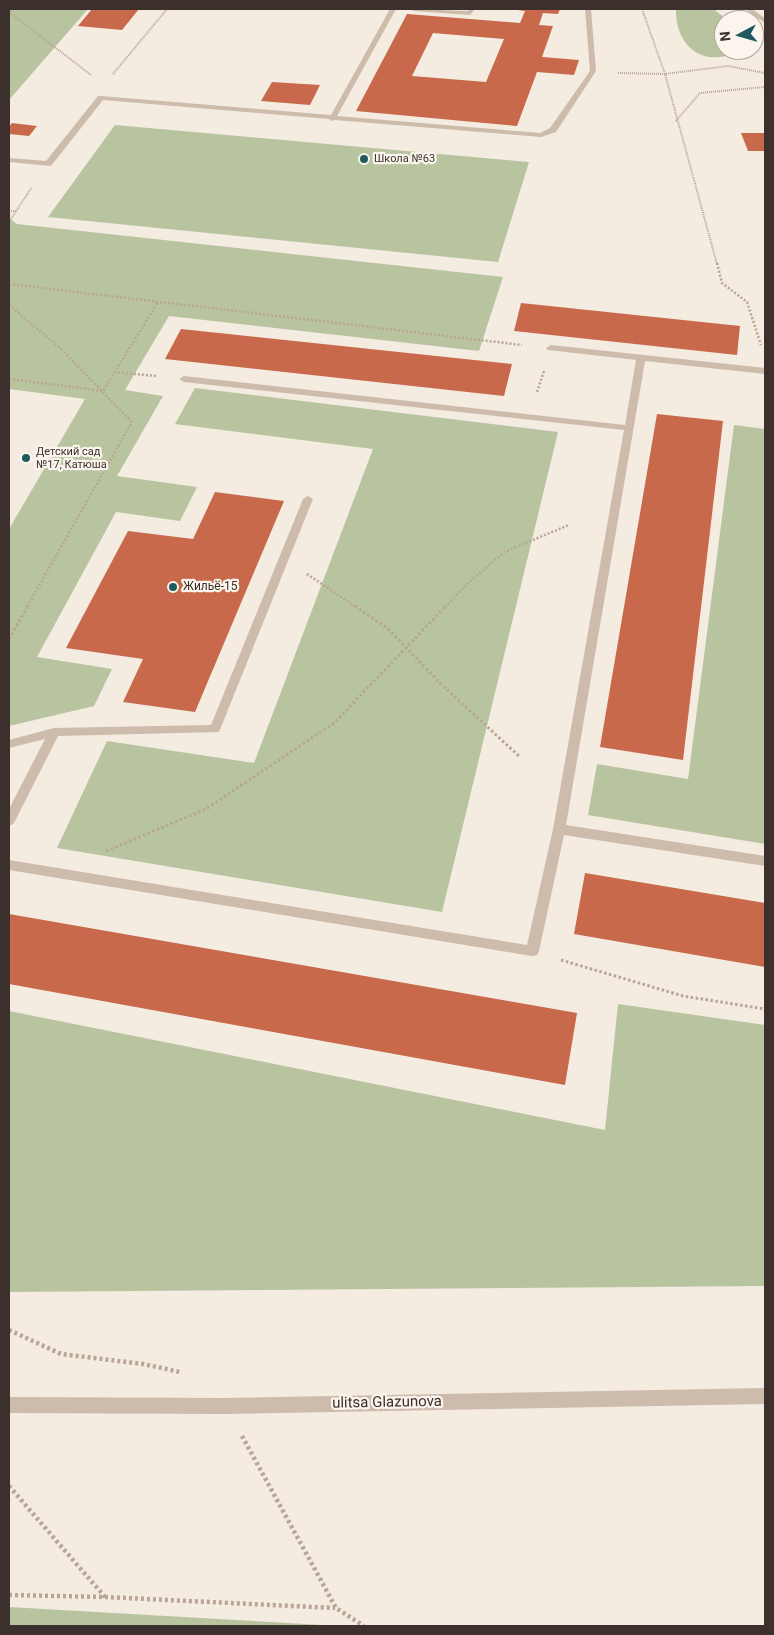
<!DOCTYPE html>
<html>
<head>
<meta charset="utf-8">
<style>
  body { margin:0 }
  #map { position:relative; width:774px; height:1635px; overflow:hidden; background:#f4ebe1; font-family:Roboto,sans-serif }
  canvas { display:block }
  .frame { position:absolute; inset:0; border:10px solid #3b302b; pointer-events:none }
  .north { position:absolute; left:714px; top:10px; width:50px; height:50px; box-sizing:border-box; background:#fbf5ee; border:1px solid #aea6a0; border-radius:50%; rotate:264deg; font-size:14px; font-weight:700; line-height:20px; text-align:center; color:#3b302b }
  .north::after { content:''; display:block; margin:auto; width:18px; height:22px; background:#1f5a5e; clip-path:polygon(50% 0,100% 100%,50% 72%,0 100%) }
</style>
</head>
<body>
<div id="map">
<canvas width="774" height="1635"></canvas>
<div class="frame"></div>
<div class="north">N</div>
</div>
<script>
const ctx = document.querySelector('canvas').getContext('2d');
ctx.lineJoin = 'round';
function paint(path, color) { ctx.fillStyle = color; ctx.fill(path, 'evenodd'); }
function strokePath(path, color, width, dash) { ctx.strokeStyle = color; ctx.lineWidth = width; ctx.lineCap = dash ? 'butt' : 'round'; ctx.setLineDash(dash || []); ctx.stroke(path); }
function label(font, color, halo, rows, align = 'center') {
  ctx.font = font + ' Roboto,sans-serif'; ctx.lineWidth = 4.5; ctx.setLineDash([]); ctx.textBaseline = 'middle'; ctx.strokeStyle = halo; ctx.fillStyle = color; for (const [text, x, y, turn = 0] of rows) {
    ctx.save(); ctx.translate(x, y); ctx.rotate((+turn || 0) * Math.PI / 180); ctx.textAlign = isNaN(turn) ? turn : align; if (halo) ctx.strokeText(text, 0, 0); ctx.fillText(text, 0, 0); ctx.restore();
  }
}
paint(new Path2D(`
  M9 9H88L9 100Z
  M676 9H714L727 20H724V50H745C737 52 727 57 719 57 690 60 675 34 676 9Z
  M115 125 529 162 498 262 48 217Z
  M9 218 17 224 503 277 479 351 169 316 125 390 163 396 117 476 197 487 180 521 116 512 37 657 112 669 94 706 9 726V529L85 399 9 389Z
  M195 388 558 432 442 912 57 848 107 741 254 763 373 449 175 424Z
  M734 425 765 429V844L588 815 597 764 688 779Z
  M618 1004 765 1025V1286L9 1292V1011L605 1130Z
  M9 1607 323 1625 324 1626H9Z`), '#b8c4a0');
paint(new Path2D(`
  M92 9H139L122 30 78 26Z
  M510 9H560L558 14 543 13 539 25 553 26 542 57 579 60 574 75 537 72 517 126 356 111 407 14 520 23 525 11ZM433 33 504 39 486 82 412 76Z
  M272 82 320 85 310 105 261 101Z
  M12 123 37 126 29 136 9 134V127Z
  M741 133H765V151H748Z
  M521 303 740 326 737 355 514 331Z
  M181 329 512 364 504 396 165 359Z
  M657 414 723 421 683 760 600 747Z
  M215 492 284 501 195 712 123 702 143 659 66 648 128 531 193 539Z
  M585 873 765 903V967L574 934Z
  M9 914 577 1013 565 1085 9 984Z`), '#c8694b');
strokePath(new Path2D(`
  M642 9 665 74 717 264
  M9 12 91 75
  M618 73 665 74 728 66 765 73
  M113 74 167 9
  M676 121 700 93 765 87
  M9 211H16
  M9 222 32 187`), '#b9a596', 2, [1, 1]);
strokePath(new Path2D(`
  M717 263 722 283 747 302 761 345
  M9 284 522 345
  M9 305 58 346 132 422 27 607
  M114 372 156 376
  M9 379 103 391 158 302
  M537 392 544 371
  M307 574 356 607
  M445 607 464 587 504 552 569 525`), '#b9a596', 2.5, [2, 2]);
strokePath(new Path2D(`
  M355 606 387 628 442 685 520 757
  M9 639 28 606
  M106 851 206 809 334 723 446 606
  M561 960 683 996 765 1009`), '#b9a596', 3, [2.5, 2.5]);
strokePath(new Path2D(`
  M9 1330 61 1354 143 1364 180 1372
  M242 1436 336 1608 364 1626
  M9 1486 105 1597
  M9 1595 105 1597 335 1608`), '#b9a596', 4.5, [3, 3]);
paint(new Path2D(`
  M390 9H396L337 116 540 133 550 128 590 71 585 9H591L596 71 556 132 541 137 335 120 332 121 329 119 103 100 51 166 9 162V158L46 161 98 96H101L331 115Z
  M411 9 468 11 469 9H475L470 15 414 11Z
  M551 345 765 368V374L645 361 566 825 765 856V866L564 835 539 951 537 955 532 956 9 870V860L527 945 553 829 624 430 184 382 179 379 184 376 625 425 636 360 548 350 546 348Z
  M308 496 313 499 219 732 58 736 15 821 13 824 9 826V809L45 739 9 748V740L54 728 211 725 303 499Z`), '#cdbbac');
paint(new Path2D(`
  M745 9H752L765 18V23Z`), '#cdbbac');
paint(new Path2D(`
  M765 1388V1404L225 1414 9 1413V1397L225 1398Z`), '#cdbbac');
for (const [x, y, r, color] of [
  [364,159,5,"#1f5a5e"],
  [26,458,5,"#1f5a5e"],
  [173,587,5,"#1f5a5e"]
]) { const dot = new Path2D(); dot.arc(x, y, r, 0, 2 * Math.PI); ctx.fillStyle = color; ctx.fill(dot); strokePath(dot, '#fbf5ee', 2); }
label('11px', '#3b302b', '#fbf5ee', [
  ["Школа №63",374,159],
  ["Детский сад",36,452],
  ["№17, Катюша",36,465]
], 'left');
label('12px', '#3b302b', '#fbf5ee', [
  ["Жильё-15",183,587]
], 'left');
label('15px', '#3b302b', '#fbf5ee', [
  ["ulitsa Glazunova",387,1403,-1]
]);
</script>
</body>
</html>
